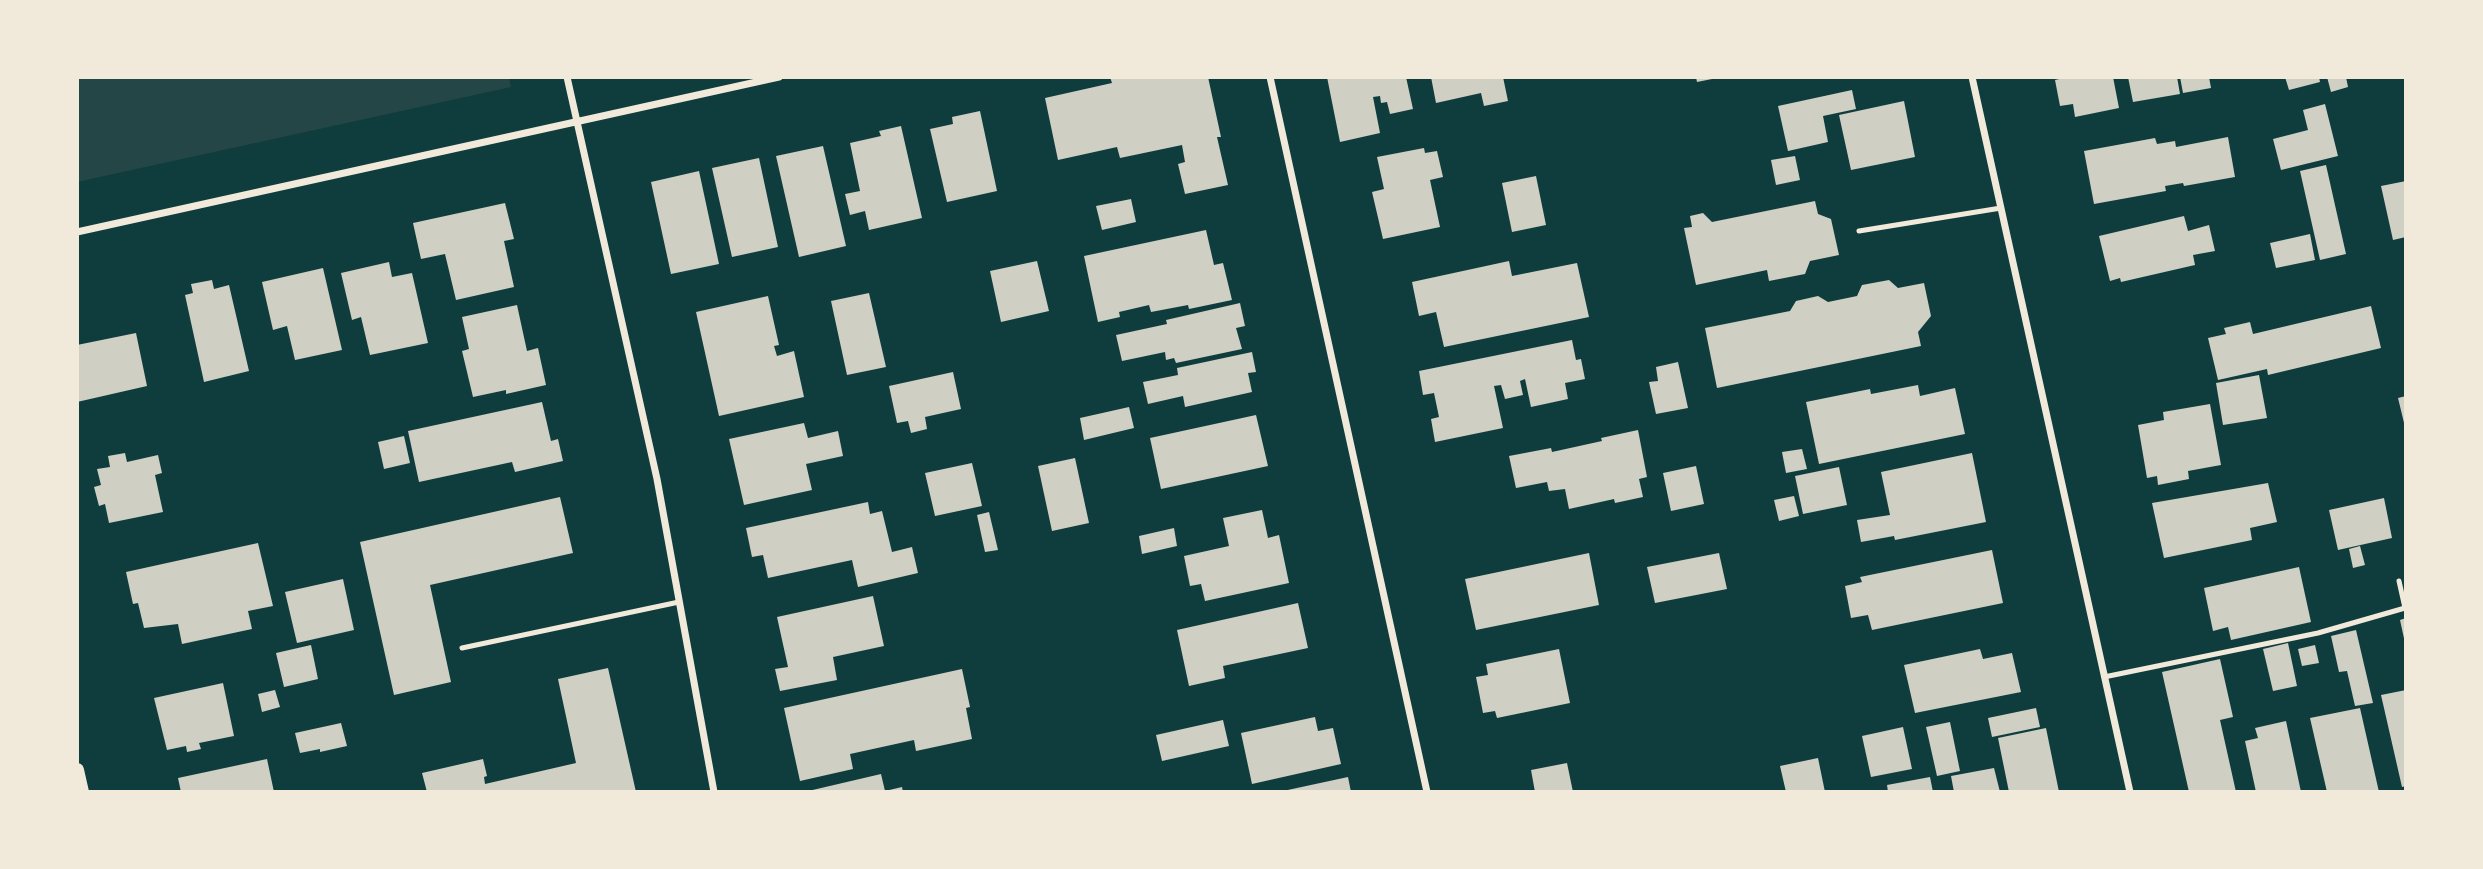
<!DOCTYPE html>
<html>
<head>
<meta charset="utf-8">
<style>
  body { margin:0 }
  #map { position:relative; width:2483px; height:869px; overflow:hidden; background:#0f3d3e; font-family:"Work Sans",sans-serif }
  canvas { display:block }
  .frame { position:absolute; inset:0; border:79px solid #f1e9da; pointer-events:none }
</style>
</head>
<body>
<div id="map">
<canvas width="2483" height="869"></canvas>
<div class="frame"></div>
</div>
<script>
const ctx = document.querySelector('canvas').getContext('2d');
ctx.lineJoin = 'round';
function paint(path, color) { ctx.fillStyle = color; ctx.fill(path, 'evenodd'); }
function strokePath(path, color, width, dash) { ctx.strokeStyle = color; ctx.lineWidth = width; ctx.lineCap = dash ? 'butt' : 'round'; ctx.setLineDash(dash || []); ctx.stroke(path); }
paint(new Path2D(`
  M77 77H509L511 87 77 182Z`), '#244646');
paint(new Path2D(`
  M1110 77H1208L1221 137H1217L1228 185 1185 194 1178 164 1185 162 1182 145 1120 158 1117 147 1058 160 1045 98 1112 83Z
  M1327 77H1406L1413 109 1390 114 1387 102 1381 103 1380 96 1373 97 1380 133 1340 142Z
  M1431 77H1503L1508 101 1484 106 1481 93 1436 103Z
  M1696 77H1717V78L1697 82Z
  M2068 77H2113L2119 108 2075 117 2073 104 2060 106 2055 80Z
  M2128 77H2177L2180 94 2133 102Z
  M2180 77H2209L2211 88 2183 93Z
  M2285 77H2319L2320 82 2289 90Z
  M2327 77H2346L2348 87 2331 92Z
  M1852 90 1856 109 1823 116 1828 142 1788 151 1778 106Z
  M1904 101 1915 157 1851 170 1839 115Z
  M2325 104 2338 156 2281 170 2273 139 2308 130 2303 110Z
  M980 111 997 191 947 202 930 129 953 124 952 117Z
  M901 126 922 218 869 230 865 211 850 215 845 194 860 191 850 143 881 136 879 131Z
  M2228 137 2235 177 2184 186 2183 183 2165 186 2166 191 2094 204 2084 151 2155 138 2157 144 2175 141 2176 147Z
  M823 146 846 246 799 257 776 156Z
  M1424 148 1425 153 1437 151 1443 177 1430 180 1440 227 1383 239 1372 192 1384 189 1377 157Z
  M1795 156 1800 180 1776 185 1771 160Z
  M759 158 778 247 732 257 712 168Z
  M2326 165 2346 254 2320 260 2300 171Z
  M699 171 719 264 671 274 651 182Z
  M1536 176 1546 225 1512 232 1502 183Z
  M2406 181V237L2393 240 2381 186Z
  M1131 199 1136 222 1102 230 1096 206Z
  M1815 201 1818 214 1831 219 1839 255 1810 261 1805 274 1769 281 1767 270 1696 285 1684 228 1692 227 1690 216 1703 213 1712 222Z
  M505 203 514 239 504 241 514 287 456 300 445 254 421 259 413 223Z
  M2184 216 2188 231 2209 225 2215 251 2193 255 2195 265 2121 282 2120 278 2110 281 2099 236Z
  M1206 230 1214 265 1223 263 1232 300 1189 309 1188 305 1151 312 1149 305 1119 312 1120 317 1098 322 1084 256Z
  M2310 234 2315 260 2276 268 2270 243Z
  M1037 261 1049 311 1001 322 990 271Z
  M1509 261 1512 276 1577 263 1589 317 1444 347 1436 312 1419 316 1412 282Z
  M389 262 392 277 412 273 428 343 370 355 361 317 352 320 341 273Z
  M323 268 342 350 295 360 287 326 273 330 262 282Z
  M212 280 214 289 229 285 249 371 204 382 185 295 193 293 191 284Z
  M1889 280 1898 288 1924 283 1931 316 1918 332 1921 346 1717 388 1705 328 1790 311 1796 301 1818 296 1828 302 1857 296 1862 285Z
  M869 293 886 367 847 375 831 301Z
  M768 296 779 345 774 346 777 356 794 351 804 397 719 416 696 312Z
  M1240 303 1245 326 1236 328 1242 349 1176 363 1174 358 1166 360 1165 352 1122 361 1116 335 1167 324 1166 320Z
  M517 305 527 351 538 348 546 385 506 394V390L473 397 462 351 469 349 462 317Z
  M2371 306 2381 348 2268 375 2267 369 2218 380 2208 338 2226 334 2224 328 2250 322 2253 334Z
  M136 333 147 386 77 402V345Z
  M1572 340 1576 360 1581 359 1585 379 1565 383 1568 399 1531 407 1525 379 1520 381 1523 395 1505 399 1501 385 1494 386 1503 428 1435 442 1431 419 1439 417 1434 393 1423 395 1419 371Z
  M1252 352 1256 372 1248 373 1252 392 1185 407 1183 396 1148 404 1143 382 1178 375 1177 368Z
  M1678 362 1688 408 1656 414 1649 382 1658 381 1656 367Z
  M953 372 961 409 925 417 927 429 911 433 908 421 897 423 889 386Z
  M2259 375 2267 418 2223 425 2216 383Z
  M1918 385 1920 396 1955 388 1965 434 1819 464 1806 402 1870 389 1871 394Z
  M2406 396V427H2405L2398 398Z
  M542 402 551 441 558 439 563 461 515 472 512 462 419 482 408 431Z
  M2210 404 2221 465 2188 471 2189 479 2158 485 2157 476 2147 478 2138 425 2164 420 2163 412Z
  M1129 407 1134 428 1084 440 1080 418Z
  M1256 415 1268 466 1161 489 1150 438Z
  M804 423 808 438 838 431 843 456 806 464 812 490 744 505 729 439Z
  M1638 430 1647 477 1639 479 1643 497 1615 503 1614 499 1569 509 1565 489 1549 491 1547 482 1516 488 1509 456 1551 448 1552 452 1602 441 1601 438Z
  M404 436 410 463 384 469 378 442Z
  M1802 449 1807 469 1786 473 1782 452Z
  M125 453 127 462 158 455 162 473 155 475 163 512 109 523 105 504 99 506 94 487 101 485 97 469 110 467 108 456Z
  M1972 453 1986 522 1895 540 1894 536 1861 542 1857 520 1890 515 1881 472Z
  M1075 458 1089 523 1052 531 1038 466Z
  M972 463 982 506 935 516 925 473Z
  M1696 466 1704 504 1671 511 1663 473Z
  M1839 467 1847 505 1803 514 1795 476Z
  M2268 483 2277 522 2250 528 2252 540 2164 558 2152 503Z
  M1794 496 1799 516 1779 521 1774 500Z
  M560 497 573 553 430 585 451 682 394 695 360 542Z
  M2384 498 2392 538 2338 550 2329 510Z
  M868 502 870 514 882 511 892 552 912 547 918 573 858 587 852 560 768 578 763 555 752 557 746 528Z
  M1262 510 1268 538 1279 535 1289 583 1205 601 1201 584 1190 586 1184 556 1229 546 1223 518Z
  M989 512 998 550 985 552 977 515Z
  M1174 528 1177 546 1142 554 1139 536Z
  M258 543 273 606 248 611 252 629 182 644 178 624 144 628 138 603 133 604 126 572Z
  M2360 546 2365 565 2353 568 2349 549Z
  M1992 550 2003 603 1872 630 1868 615 1851 618 1845 586 1862 582 1860 577Z
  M1589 553 1599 605 1476 630 1465 579Z
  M1719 553 1727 589 1655 603 1647 567Z
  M2299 567 2311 622 2231 640 2228 627 2213 631 2204 588Z
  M343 579 354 630 297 643 285 592Z
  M873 596 884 646 833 657 837 680 780 691 775 669 788 667 777 617Z
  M1298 603 1308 648 1223 666 1225 678 1189 686 1177 630Z
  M2406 618V642L2405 643 2400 620Z
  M2356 630 2373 703 2355 706 2347 671 2339 672 2331 636Z
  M2288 643 2297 686 2273 691 2263 649Z
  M311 645 318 679 284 687 276 653Z
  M2315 645 2319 663 2302 666 2298 649Z
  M1559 649 1570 703 1497 718 1495 711 1483 713 1476 677 1488 675 1486 664Z
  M1980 649 1983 659 2012 653 2021 692 1915 713 1904 665Z
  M2220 659 2233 717 2220 720 2236 792H2189L2162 672Z
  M608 668 636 792H427L422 773 483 759 487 776 484 777 485 784 576 763 558 679Z
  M962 669 970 707 966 708 972 739 916 751 914 740 850 754 853 769 800 781 784 708Z
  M223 683 234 736 199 743 201 749 187 752 186 746 167 750 154 698Z
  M275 690 280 707 262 712 258 694Z
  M2406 690V786L2402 787 2381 695Z
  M2036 708 2040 727 1992 737 1988 718Z
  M2360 708 2379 792H2327L2310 718Z
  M1315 717 1318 731 1333 728 1341 764 1252 784 1241 733Z
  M1223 720 1229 746 1162 761 1156 735Z
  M2286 721 2301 792H2256L2245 741 2258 738 2255 728Z
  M1950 722 1960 771 1937 776 1926 727Z
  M341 723 347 746 320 752V749L300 753 295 733Z
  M1903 727 1912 769 1871 777 1862 736Z
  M2046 728 2059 792H2009L1998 738Z
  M1818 758 1825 792H1786L1780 766Z
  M267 759 274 792H181L178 778Z
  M1567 763 1573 792H1535L1531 770Z
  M1994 768 2000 792H1954L1951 776Z
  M881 774 885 791 902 787 903 792H804Z
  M1348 777 1351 792H1283V791Z
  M1930 777 1933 792H1888L1887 785Z`), '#cfcfc3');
strokePath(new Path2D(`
  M1859 231 2001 208
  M462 648 679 602
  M2104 677 2318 633 2405 608 2399 581`), '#f1e9da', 5);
strokePath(new Path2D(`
  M567 77 657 479 714 792
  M1270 77 1427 792
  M1972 77 2130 792
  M77 232 779 77`), '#f1e9da', 7);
strokePath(new Path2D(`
  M77 770 82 792`), '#f1e9da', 14);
</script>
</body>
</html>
